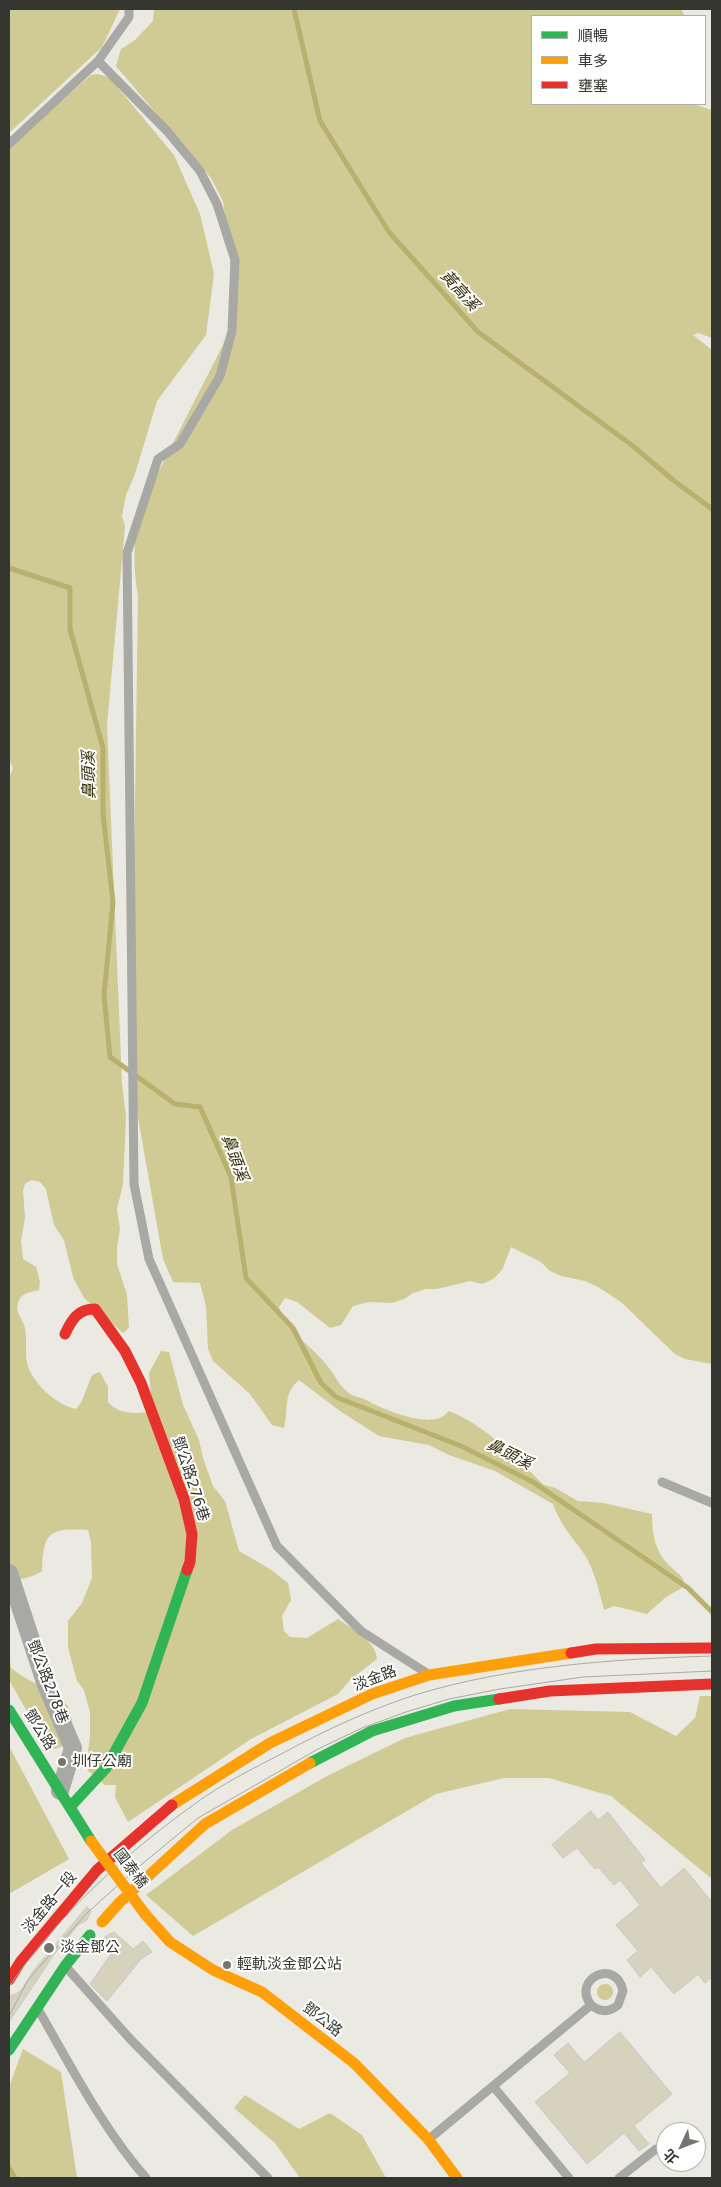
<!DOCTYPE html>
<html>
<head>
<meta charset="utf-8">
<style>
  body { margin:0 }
  #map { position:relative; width:721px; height:2187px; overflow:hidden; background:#eae9e2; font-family:"DejaVu Sans","Noto Sans TC",sans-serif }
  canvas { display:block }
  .frame { position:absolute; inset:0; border:10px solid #363631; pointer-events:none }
  .legend { position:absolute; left:531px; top:15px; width:175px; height:90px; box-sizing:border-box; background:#fff; border:1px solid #afafad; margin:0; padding:6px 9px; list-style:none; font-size:15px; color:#363631 }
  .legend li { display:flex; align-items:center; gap:10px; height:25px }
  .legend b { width:25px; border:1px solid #afafad }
  .north { position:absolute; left:656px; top:2122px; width:50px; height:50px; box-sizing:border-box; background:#fff; border:1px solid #afafad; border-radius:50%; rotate:227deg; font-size:14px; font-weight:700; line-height:20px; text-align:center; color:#363631 }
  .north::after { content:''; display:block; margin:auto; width:18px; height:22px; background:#75756f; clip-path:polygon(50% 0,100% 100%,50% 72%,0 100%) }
</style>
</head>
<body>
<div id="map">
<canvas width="721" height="2187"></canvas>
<div class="frame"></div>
<ul class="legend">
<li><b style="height:6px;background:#30b455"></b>順暢</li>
<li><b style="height:6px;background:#ff9f0a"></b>車多</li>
<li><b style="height:6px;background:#e5322d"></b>壅塞</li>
</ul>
<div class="north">北</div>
</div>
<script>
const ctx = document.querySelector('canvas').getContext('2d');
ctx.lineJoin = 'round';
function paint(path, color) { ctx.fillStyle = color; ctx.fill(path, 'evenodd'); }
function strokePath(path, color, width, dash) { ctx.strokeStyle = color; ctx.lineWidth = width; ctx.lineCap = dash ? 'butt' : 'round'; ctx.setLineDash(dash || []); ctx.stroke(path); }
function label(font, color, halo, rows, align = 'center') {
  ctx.font = font + ' "DejaVu Sans","Noto Sans TC",sans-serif'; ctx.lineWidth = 4; ctx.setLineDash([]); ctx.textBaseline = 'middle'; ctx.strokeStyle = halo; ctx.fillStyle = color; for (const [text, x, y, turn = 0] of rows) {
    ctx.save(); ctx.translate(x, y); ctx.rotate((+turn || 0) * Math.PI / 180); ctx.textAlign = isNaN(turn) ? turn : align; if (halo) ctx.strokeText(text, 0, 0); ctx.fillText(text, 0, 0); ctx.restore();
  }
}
paint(new Path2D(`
  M9 9H120L102 47 9 133Z
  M154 9H681L685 16H532V104H693L712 110V338L698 333 693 335 712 350V1364L685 1359 675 1354 621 1302 598 1287 585 1281 561 1276 550 1271 541 1262 511 1247 502 1270 493 1279 482 1284 470 1281 437 1289H426L413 1293 404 1299 392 1303 369 1302 353 1306 341 1325 330 1328 297 1302 285 1298 279 1307C288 1336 312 1344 329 1368 336 1377 340 1387 350 1394 354 1397 360 1397 364 1399 382 1409 420 1425 440 1418 443 1417 447 1413 449 1411 484 1424 518 1460 544 1485L555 1488 578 1501 603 1503 652 1514C652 1535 655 1553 672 1568 680 1576 682 1574 685 1586L666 1597 647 1614 614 1606 604 1610C599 1590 593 1564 580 1548 569 1534 559 1521 553 1504L495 1471 449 1455 429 1445 379 1436 340 1411 299 1380C282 1395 289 1408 284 1428L272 1425 250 1394 213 1361 208 1349 206 1306 200 1283 173 1282 163 1259 131 1078 138 596C133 569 133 535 140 508L222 347 228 332 235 299 223 201 211 178 116 66 121 49 135 40 153 21Z
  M97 74 109 77 174 155 200 214 214 274 206 335 157 401 135 474 126 495 122 516 125 526 107 725 122 1083 126 1117 123 1184 117 1209 120 1229 117 1248V1264L127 1295 129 1328 123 1333 84 1298 73 1277 64 1240 54 1225 46 1189 40 1182 31 1180 25 1184 23 1191 25 1217 21 1241 23 1259 36 1267 40 1282 39 1290C31 1292 20 1293 18 1303 15 1312 23 1320 25 1328 27 1340 25 1352 27 1363 32 1383 56 1405 76 1409L81 1403 92 1375 100 1372 108 1387V1402C120 1416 137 1413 153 1412L149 1373 161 1351 169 1352 183 1405 199 1440 203 1458 213 1486 225 1501 239 1551 270 1569 288 1583 291 1600 282 1616 284 1631 290 1637 307 1638 338 1619C352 1629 376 1641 377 1659L350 1680 338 1694 251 1739 128 1822 115 1797 116 1785H105L88 1771 87 1760 90 1736V1712L84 1690 77 1681 74 1670 68 1647V1621L82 1603 92 1578 91 1542 88 1530C50 1528 43 1531 42 1571 32 1578 22 1578 11 1582L9 1588V779L13 768 9 760V146L91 75Z
  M9 1652 11 1668C26 1681 45 1686 61 1698 72 1706 76 1729 68 1741 64 1747 55 1749 48 1751L43 1739 9 1680Z
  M700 1696H712V1879L611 1796 549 1778H504L436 1794 193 1936 146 1895 232 1830 327 1776 405 1738 510 1709 630 1712 676 1736 695 1718Z
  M9 1746 69 1859 9 1894Z
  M597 1992a8 8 0 1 1 16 0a8 8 0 1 1-16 0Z
  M23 2049 61 2072 77 2178H9V2087Z
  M245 2095 299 2129 330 2113 362 2135 386 2178H300L275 2143 234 2108Z`), '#d0ca94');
strokePath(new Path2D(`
  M294 9 320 121 389 232 478 332 633 446 673 480 712 509
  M9 568 70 588V629L103 748V814L113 902 104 995 110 1057 175 1104 200 1107 231 1177 246 1278 293 1328 321 1383 336 1397 461 1446 533 1482 688 1588 712 1612
  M9 2168 15 2178`), '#b8b06d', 5);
const building = new Path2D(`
  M591 1811 598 1820 608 1812 645 1860 641 1863 661 1888 684 1868 712 1902V1977L705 1983 698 1974 674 1994 651 1967 640 1977 627 1960 638 1951 616 1925 640 1905 620 1880 614 1885 598 1867 595 1869 577 1848 563 1858 552 1845Z
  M87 1907 91 1911 87 1920 78 1925 53 1956 9 2022V1996L16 1994 22 1989 34 1970Z
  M114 1932 133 1949 143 1941 152 1952 141 1959 107 2001 90 1984 111 1954 102 1946 105 1937Z
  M620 2032 672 2094 634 2126 649 2144 639 2151 624 2133 587 2164 535 2102 570 2073 554 2055 568 2043 584 2062Z`);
paint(building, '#d5d2bd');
strokePath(building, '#c8c8c3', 1);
strokePath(new Path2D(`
  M98 61 167 131 200 171 217 204 235 260 232 331 220 376 180 444 158 459 127 553 134 1184 149 1259 277 1546 361 1631 425 1672
  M9 144 98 61 129 17V9
  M662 1482 712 1503
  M67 1968 131 2040 268 2178
  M39 2011C72 2068 103 2129 146 2178
  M493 2086 569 2178
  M429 2139 591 2005C600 2012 609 2013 618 2005L623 1991C616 1957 571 1979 591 2005
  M619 2178 656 2149`), '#a8a8a5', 9);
strokePath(new Path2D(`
  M9 1573 46 1685 73 1748 60 1791`), '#a8a8a5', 18);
strokePath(new Path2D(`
  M9 1710 91 1841
  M310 1763 372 1731 454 1706 499 1699
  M70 1807 106 1768 142 1703 187 1570
  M9 2050 65 1966 90 1935`), '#30b455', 11);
strokePath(new Path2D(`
  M172 1805 270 1743 372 1694 429 1675 571 1653
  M145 1914 170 1942 213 1970 262 1992 354 2063 428 2139 457 2178
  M102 1922 120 1902 205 1824 310 1763`), '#ff9f0a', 11);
strokePath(new Path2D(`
  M65 1334C72 1319 78 1309 95 1309L125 1351 141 1383 184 1499 192 1534 190 1562 187 1570
  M571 1653 596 1649 712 1648
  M499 1699 550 1691 712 1684
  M9 1980 21 1961 97 1870 172 1805`), '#e5322d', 11);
strokePath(new Path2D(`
  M9 1987C19 1971 31 1957 43 1942 87 1889 140 1843 196 1803 222 1784 252 1769 281 1754 324 1731 368 1710 415 1695 510 1666 613 1659 712 1656
  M9 2016 28 1980 86 1914 136 1869 198 1818 318 1749 362 1728 406 1712 449 1699 500 1689 583 1677 712 1671`), '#a9a8a4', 1);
strokePath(new Path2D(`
  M91 1841 145 1914`), '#ff9f0a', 11);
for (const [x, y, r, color] of [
  [62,1762,5,"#75756f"],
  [49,1948,6,"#75756f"],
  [227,1965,5,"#75756f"]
]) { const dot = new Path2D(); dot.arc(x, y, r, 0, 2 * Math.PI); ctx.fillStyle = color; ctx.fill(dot); strokePath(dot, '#fff', 2); }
label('15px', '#363631', '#fff', [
  ["鄧公路276巷",190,1479,72],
  ["淡金路",375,1679,-21],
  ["鄧公路278巷",47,1682,69],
  ["鄧公路",39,1730,58],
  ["國泰橋",130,1869,53],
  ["淡金路一段",50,1903,-50],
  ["鄧公路",322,2020,38]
]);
label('15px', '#363631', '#fff', [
  ["圳仔公廟",72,1762],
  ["淡金鄧公",60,1948],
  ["輕軌淡金鄧公站",237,1965]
], 'left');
label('italic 16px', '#312c03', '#fff', [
  ["黃高溪",459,291,48],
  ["鼻頭溪",90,775,-91],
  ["鼻頭溪",234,1158,70],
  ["鼻頭溪",509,1455,27]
]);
</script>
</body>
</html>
